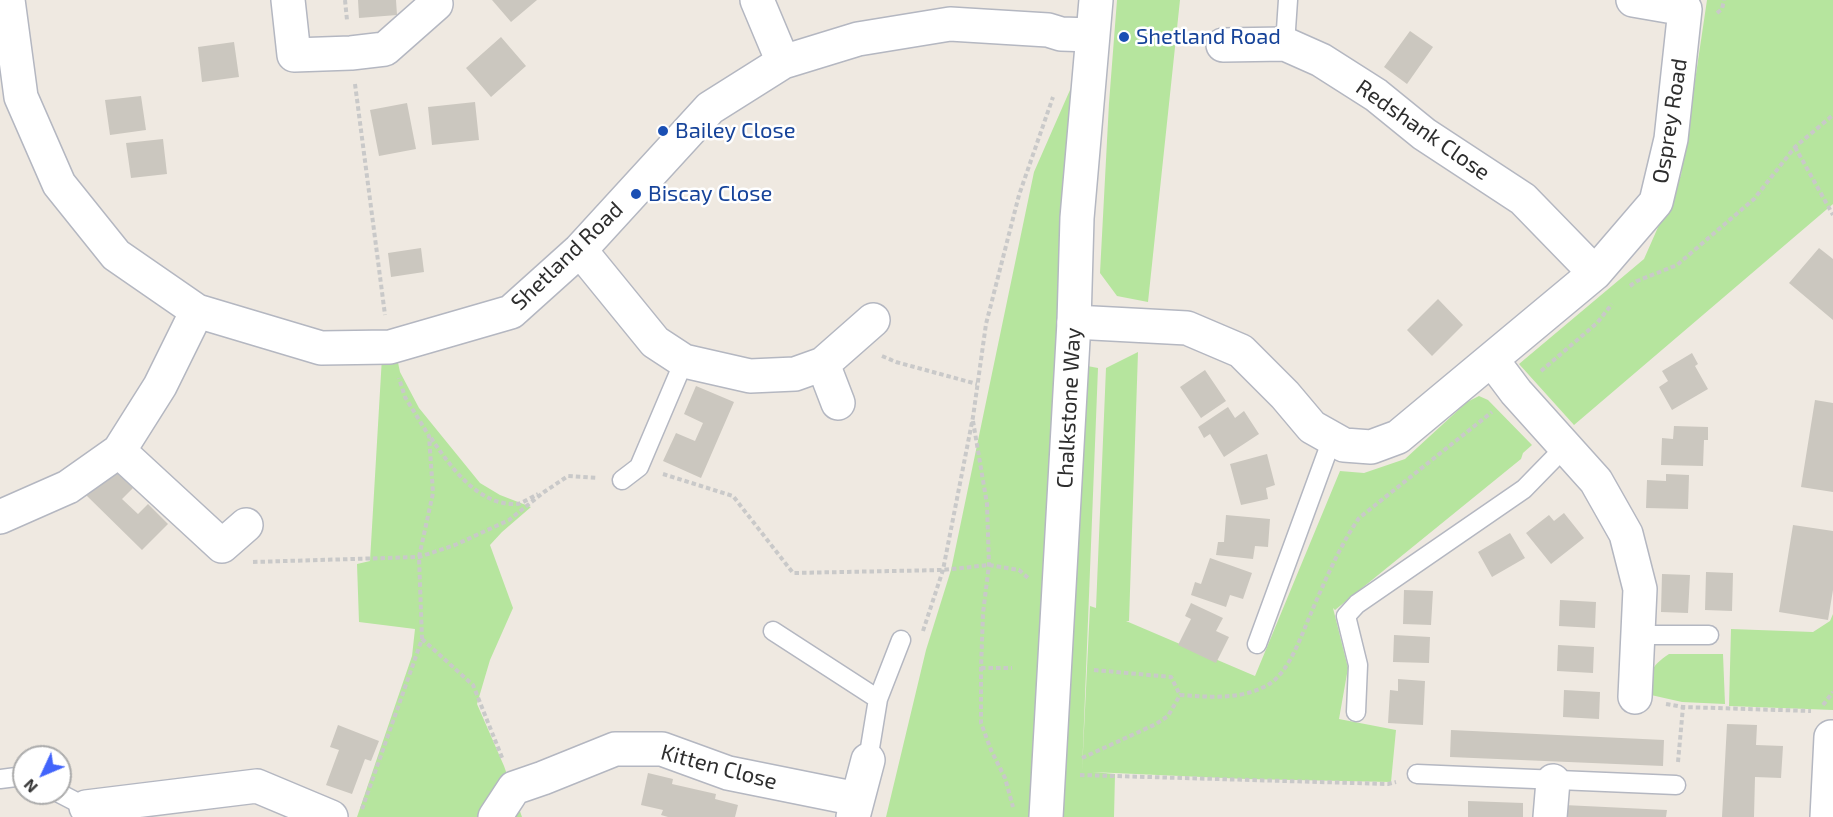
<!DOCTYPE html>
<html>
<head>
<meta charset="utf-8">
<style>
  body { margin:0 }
  #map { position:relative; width:1833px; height:817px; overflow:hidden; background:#efe9e1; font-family:"Exo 2",sans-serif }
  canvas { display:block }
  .north { position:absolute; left:12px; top:745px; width:60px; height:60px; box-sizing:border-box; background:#fff; border:2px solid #ababab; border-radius:50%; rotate:226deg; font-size:16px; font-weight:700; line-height:24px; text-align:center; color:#2e2e2e }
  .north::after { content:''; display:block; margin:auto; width:21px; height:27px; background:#4264fb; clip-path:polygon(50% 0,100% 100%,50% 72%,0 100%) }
</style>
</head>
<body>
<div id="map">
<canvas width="1833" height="817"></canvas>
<div class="north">N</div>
</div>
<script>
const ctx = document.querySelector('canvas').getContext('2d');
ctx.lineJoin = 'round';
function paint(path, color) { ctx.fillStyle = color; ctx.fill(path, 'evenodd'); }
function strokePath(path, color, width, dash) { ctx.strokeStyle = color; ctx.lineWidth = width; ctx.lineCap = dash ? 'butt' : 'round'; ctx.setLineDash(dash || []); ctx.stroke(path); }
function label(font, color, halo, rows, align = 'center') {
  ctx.font = font + ' "Exo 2",sans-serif'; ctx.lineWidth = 5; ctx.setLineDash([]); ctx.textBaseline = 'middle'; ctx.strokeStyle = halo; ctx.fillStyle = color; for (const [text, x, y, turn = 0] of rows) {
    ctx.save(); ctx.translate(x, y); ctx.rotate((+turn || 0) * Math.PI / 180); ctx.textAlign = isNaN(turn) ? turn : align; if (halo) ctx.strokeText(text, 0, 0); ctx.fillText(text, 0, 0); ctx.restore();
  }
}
paint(new Path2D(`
  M1117 0H1180L1148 302 1117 296 1100 273 1109 103Z
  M1707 0H1833V204L1574 425 1519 364 1644 259 1681 175Z
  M1077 74 1066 362 1098 368 1082 772 1090 606 1096 608 1106 368 1138 352 1129 621H1126L1255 676 1340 471 1364 473 1405 459 1467 402 1479 396 1488 400 1532 445 1523 453 1521 459 1335 610 1333 608 1348 668 1339 719 1396 730 1391 782 1246 779 1092 772 1115 774 1114 817H886L926 650 951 570 1034 172Z
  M396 353 400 372 419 408 480 483 500 495 531 507 502 532 490 545 513 608 490 660 477 704 504 766 522 817H357L412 656 415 629 359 622 357 564 370 561 382 357Z
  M1833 614V710L1729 706 1731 629 1813 632 1830 621Z
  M1669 654H1723L1725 704 1682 702 1651 695C1648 673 1650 667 1669 654Z`), '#b6e59e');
paint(new Path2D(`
  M358 0H396L397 15 359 18Z
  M492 0H537L511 22Z
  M1410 31 1433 47 1407 84 1384 67Z
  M501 37 526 66 491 97 466 68Z
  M234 42 239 77 202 82 198 47Z
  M141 96 146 130 110 135 105 100Z
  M475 102 479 140 432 145 428 107Z
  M407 103 416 149 379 156 370 110Z
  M163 139 167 174 131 178 126 143Z
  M421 248 424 272 391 277 388 253Z
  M1819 248 1833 259V320L1789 283Z
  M1438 299 1463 325 1432 356 1407 330Z
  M1692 353 1698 364 1695 366 1708 389 1672 410 1659 387 1668 381 1662 371Z
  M1205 370 1226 401 1201 418 1180 387Z
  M696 386 734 402 701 478 663 461 676 433 695 441 703 423 684 414Z
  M1815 400 1833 403V492L1801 487Z
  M1228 407 1235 418 1244 411 1259 434 1224 457 1210 434 1204 438 1198 427Z
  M1674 426 1708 427V440H1704L1703 466 1661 465 1662 438 1673 439Z
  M1267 454 1275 485 1266 488 1268 499 1241 505 1230 464Z
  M112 468 133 488 122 499 138 514 148 504 168 524 142 550 86 495Z
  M1666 474 1689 475 1688 509 1646 508 1647 480 1666 481Z
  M1564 513 1584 538 1551 564 1526 533 1549 515 1554 521Z
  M1226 515 1270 519 1268 547 1255 546 1253 559 1216 555 1218 542H1224Z
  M1793 525 1833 531V590L1828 620 1779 612Z
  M1510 533 1525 558 1492 577 1478 552Z
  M1210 558 1252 573 1243 599 1230 595 1226 607 1191 595 1195 582 1201 584Z
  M1706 572 1733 573 1732 611 1705 610Z
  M1662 574 1690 575 1688 613 1661 612Z
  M1404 590 1433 591 1431 625 1403 624Z
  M1560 600 1596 602 1595 628 1559 626Z
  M1191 603 1223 618 1216 631 1229 637 1216 663 1178 645 1191 619 1185 616Z
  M1394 635 1430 637 1429 663 1393 662Z
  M1558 645 1594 647 1593 673 1557 671Z
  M1398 679 1425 681 1423 725 1388 723 1390 690 1398 691Z
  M1564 690 1600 692 1599 719 1563 717Z
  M1727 724 1757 725 1756 745 1783 746 1781 778 1755 777 1754 817H1722Z
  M338 725 379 741 371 761 365 759 352 794 326 785 339 750 330 747Z
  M1451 730 1664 740 1663 766 1450 757Z
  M648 773 673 779 672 784 716 794 715 799 738 805 735 817H668L661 815 663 810 641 805Z
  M1468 801 1523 803V817H1468Z
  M1564 805 1667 810 1666 817H1564Z`), '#cbc7bf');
const lane = new Path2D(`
  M1285 44 1288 0
  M622 480 639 467 684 361
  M773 631 878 699
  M1638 635H1709
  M1257 644 1332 439
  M1356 712 1358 665 1346 616 1357 604 1524 489 1564 448
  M868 760 878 699 901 640
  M1417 774 1676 785
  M0 779 24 776
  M59 793 86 807V815`);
const street = new Path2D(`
  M8 0 21 97 59 184 116 255 197 311 321 348 390 347 511 312 580 250 710 108 783 62 858 39 950 24 1048 30 1061 34 1092 35
  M288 0 294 55 351 53 385 49 436 4
  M757 0 783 62
  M1223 45 1285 44 1321 60 1376 95 1424 134 1523 199 1595 273
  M580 250 655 342 684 361 750 376 795 374 823 364 873 320
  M1074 322 1187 328 1241 351 1285 395 1312 427 1344 445 1371 447 1398 437 1595 273 1656 202 1671 139 1685 9 1633 0
  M1492 360 1516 392 1596 481 1626 534 1640 589 1635 697
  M823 364 838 403
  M119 451 222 546 246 525
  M0 517 68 487 119 451 160 386 197 311
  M86 807 257 786 331 817
  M495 817 514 788 543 778 615 749H662L728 773 857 799
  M853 817 868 760
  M1550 817 1553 781
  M1827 817 1831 737`);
const secondary = new Path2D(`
  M1046 817 1074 322 1077 218 1096 0`);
strokePath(lane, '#b4b7c1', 21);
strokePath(street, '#b4b7c1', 36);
strokePath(secondary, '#b4b7c1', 36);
strokePath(new Path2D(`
  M345 0 347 20
  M1717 13 1722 9 1724 0
  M355 84 385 315
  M1795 147 1833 215
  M1630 286 1637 281 1677 265 1754 199 1795 147 1833 115
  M882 356 896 362 977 384
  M1541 371 1597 323 1612 304
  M973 421 987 504 989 565 983 613 981 668V723L991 750 1005 778 1013 807
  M431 438C450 466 478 506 517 504 523 503 532 497 538 494
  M663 474 733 496 793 573 943 570 989 565 1019 570 1028 578
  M253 562 419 557 455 545 509 520 544 492 568 476 598 478
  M923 631 943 570 973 417 986 324 1019 195 1053 97
  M422 639 473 685 503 760
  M981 668H1012
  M1094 670 1171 677 1180 695
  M1666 704 1683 707 1811 711
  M1823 705 1833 692
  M1082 758 1156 724 1168 716 1180 695C1209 697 1239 700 1266 686 1289 674 1301 636 1311 613 1325 581 1339 547 1359 518L1492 412
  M1678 762 1683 707
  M1080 775 1388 784 1396 782
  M362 809 422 639 419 557 433 493 429 436 405 397 399 378`), '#c9c9c9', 4, [4.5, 3]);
strokePath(lane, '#fff', 18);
strokePath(street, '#fff', 33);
strokePath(secondary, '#fff', 33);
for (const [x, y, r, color] of [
  [1124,37,6,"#1a4fb4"],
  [663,131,6,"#1a4fb4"],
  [636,194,6,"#1a4fb4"]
]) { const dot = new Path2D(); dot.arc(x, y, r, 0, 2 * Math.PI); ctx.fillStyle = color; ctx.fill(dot); strokePath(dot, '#fff', 2); }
label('22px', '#164399', '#fff', [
  ["Shetland Road",1136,37],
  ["Bailey Close",675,131],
  ["Biscay Close",648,194]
], 'left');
label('22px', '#2e2e2e', '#fff', [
  ["Osprey Road",1670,121,-81],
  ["Redshank Close",1423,130,35],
  ["Shetland Road",567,256,-44],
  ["Chalkstone Way",1069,408,-87],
  ["Kitten Close",719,767,15]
]);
</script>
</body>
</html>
